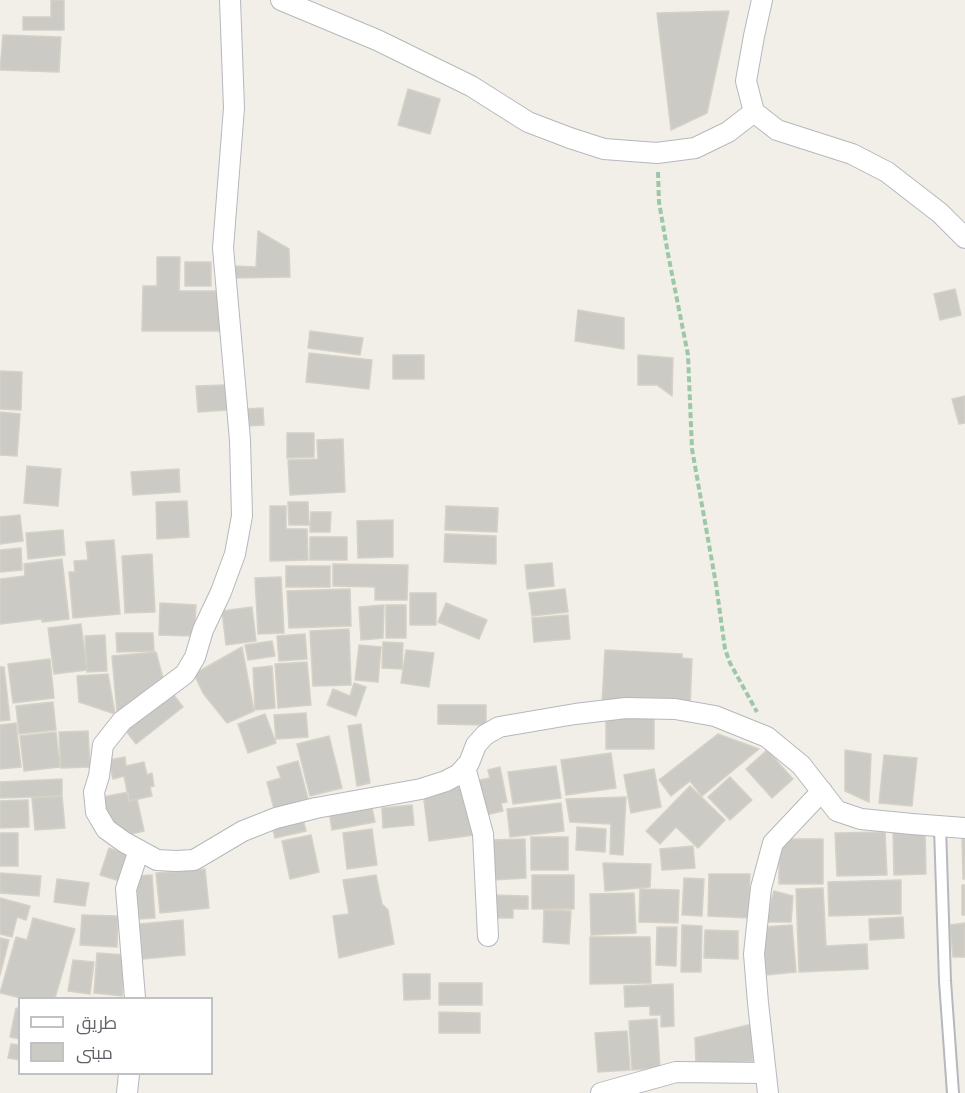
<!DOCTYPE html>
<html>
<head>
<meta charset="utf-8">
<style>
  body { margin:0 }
  #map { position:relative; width:965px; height:1093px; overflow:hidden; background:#f1efe8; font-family:"Open Sans",Cairo,sans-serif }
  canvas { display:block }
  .legend { position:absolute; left:18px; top:997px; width:195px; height:78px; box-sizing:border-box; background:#fff; border:2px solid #bfc1c3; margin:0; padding:8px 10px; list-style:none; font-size:18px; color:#5f6368 }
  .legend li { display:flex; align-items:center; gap:12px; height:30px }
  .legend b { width:30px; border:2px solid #bfc1c3 }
</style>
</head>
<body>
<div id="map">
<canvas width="965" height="1093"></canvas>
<ul class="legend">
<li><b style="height:8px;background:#fff"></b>طريق</li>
<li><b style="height:16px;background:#cccac5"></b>مبنى</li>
</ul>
</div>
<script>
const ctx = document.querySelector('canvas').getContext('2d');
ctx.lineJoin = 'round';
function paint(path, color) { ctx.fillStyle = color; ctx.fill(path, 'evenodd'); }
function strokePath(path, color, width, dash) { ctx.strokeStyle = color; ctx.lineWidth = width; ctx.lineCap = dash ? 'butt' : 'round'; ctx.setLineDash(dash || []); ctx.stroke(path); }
const building = new Path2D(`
  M51 0H64V30H23V17H51Z
  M729 11 707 113 671 130 657 13Z
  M3 35 61 37 59 72 0 70Z
  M408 89 440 99 430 134 398 125Z
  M258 231 289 249 290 277 234 278V266L256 267Z
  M157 257H180L179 291H220V331H142L143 286H157Z
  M185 262H211V286H185Z
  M955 289 961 315 940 320 934 294Z
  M578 310 624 318V349L575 341Z
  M310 331 363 338 360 355 308 348Z
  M309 353 372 360 369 389 306 382Z
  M393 355H424V379H393Z
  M638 355 673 358 672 396 657 385H638Z
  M0 371 22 372 21 410 0 409Z
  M226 385 227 410 198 412 196 386Z
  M965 396V423L959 424 952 399Z
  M263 408 264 425 247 426 245 409Z
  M0 412 20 414 17 456 0 455Z
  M287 433H314V457L287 458Z
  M343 439 345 492 290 495 288 460 318 459 317 440Z
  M27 466 61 469 58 506 24 503Z
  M179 469 180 492 133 495 131 472Z
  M187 501 189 537 157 539 156 502Z
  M288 502H308L309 525H289Z
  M270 506H286V529H307L308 560 270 561Z
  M446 506 498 508 497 532 445 530Z
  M311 512H331L330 532H310Z
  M20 515 23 541 0 544V517Z
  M393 520V557L358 558 357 521Z
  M63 530 65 555 28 559 26 533Z
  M445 534 496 536V564L444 562Z
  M310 537H347V560H310Z
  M114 540 120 614 73 618 69 572H75L74 561 88 560 86 542Z
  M21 548 22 570 0 572V550Z
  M152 554 155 612 125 613 122 556Z
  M62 559 69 619 42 622V619L0 624V579L25 576 24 564Z
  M552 563 554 586 527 589 525 565Z
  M333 564 408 565 407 600H375V587L333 586Z
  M286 566H330V587H286Z
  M281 577 284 633 258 634 255 578Z
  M350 589 351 626 289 628 287 591Z
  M565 589 568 612 532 616 529 593Z
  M410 593H436V625H410Z
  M160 603 196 605 194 636 159 635Z
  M446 603 487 620 479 639 438 622Z
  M384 605 383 638 361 640 359 607Z
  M386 605H406V638H386Z
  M252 607 256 641 226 645 222 611Z
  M568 615 570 639 534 642 532 618Z
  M81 624 87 670 54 674 48 628Z
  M349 629 351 685 313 686 310 631Z
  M116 633H153L154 651 117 652Z
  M305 634 307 659 279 661 277 636Z
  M105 635 107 671 87 672 85 636Z
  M272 641 275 656 248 660 245 645Z
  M383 642 403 643 402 669 382 668Z
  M359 645 381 647 378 682 355 680Z
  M242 647 254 711 227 723 203 693 194 674Z
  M406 650 434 653 429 687 401 683Z
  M605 650 682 654V658L692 659 690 707 602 703Z
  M156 652 163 678 117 712 112 656Z
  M50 659 54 698 13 703 8 664Z
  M307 662 311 705 278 708 275 664Z
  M272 666 275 708 255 710 253 668Z
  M0 667H4L10 720 0 721Z
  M108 674 115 714 79 702 77 676Z
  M354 683 366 687 356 716 327 705 333 689 350 696Z
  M173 694 183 707 136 744 126 731Z
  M53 702 56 730 19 734 16 706Z
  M438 705H486V725L438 724Z
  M606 712H654V749H606Z
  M306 713 308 737 276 739 274 715Z
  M265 714 276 743 248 753 238 724Z
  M16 723 21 767 0 769V725Z
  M361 724 370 783 357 786 348 726Z
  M88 731 90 767 61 768 59 732Z
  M56 732 60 767 24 771 20 736Z
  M718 734 759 749 702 796 690 781 671 796 659 780Z
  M329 736 342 788 310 796 297 744Z
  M767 750 793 779 772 798 746 769Z
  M845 750 871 754 869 802 845 791Z
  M611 753 616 788 566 795 561 760Z
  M884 755 917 758 912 806 879 803Z
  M125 757 126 766 144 762 147 775 152 773 154 786 150 787 152 796 129 801 124 776 113 779 109 760Z
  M298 761 308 799 274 809 267 782 281 778 277 767Z
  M556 766 561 798 513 804 508 772Z
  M500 767 507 802 501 803 503 811 482 816 475 781 490 778 488 770Z
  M654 769 661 807 631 813 624 775Z
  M730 777 752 800 730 820 708 797Z
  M62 779V796L0 798V782Z
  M467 786 474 835 429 841 423 792Z
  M690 786 725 820 698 848 676 827 660 844 646 831Z
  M128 792 129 801 137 799 144 831 123 836 108 819 103 797Z
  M62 796 65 828 35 830 32 798Z
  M626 797 623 855 610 854 611 824 570 822 566 799Z
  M28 800 29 827 0 828V801Z
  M561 803 564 831 510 837 507 809Z
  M371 804 375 822 332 830 329 811Z
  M412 805 414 825 383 828 382 808Z
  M303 819 306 831 275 838 272 825Z
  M577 827 606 829 605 852 576 850Z
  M372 829 377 865 347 869 343 833Z
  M925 831 926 874 894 875 893 832Z
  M885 832 887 875 837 876 835 833Z
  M0 833H18V866H0Z
  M311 835 319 872 290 879 282 841Z
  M965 836V879H963L962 837Z
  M531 837H568V870H531Z
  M525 839 526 878 493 880 491 840Z
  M779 839H823V884H779Z
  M693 846 695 868 662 870 660 849Z
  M109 848 132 856 123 882 100 875Z
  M603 863 651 864 650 887 605 891Z
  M205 869 209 908 160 913 156 873Z
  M0 873 41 876 39 896 0 893Z
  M709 874H750L749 918 708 916Z
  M152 875 155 918 139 919 136 876Z
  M376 875 382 904 388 910 394 944 339 958 333 916 349 914 343 880Z
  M532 875H574V909H532Z
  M684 878 704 879 702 916 682 915Z
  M57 879 89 883 85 906 54 902Z
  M901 880V914L829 916 828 882Z
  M962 885H965V915H962Z
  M823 888 826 946 867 944 868 969 799 972 796 889Z
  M640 889 679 890 678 923 639 922Z
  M774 891 793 896 791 922H765Z
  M634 893 636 933 591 935 590 894Z
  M491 895 528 896V909H513V918H491Z
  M0 898 30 906 26 920 17 917 12 937 0 934Z
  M544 910 571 911 569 944 543 942Z
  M82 915 118 916 117 947 80 945Z
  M903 917 904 938 870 940 869 919Z
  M33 918 75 929 55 998H21L0 993 16 937 27 940Z
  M183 920 185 955 142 959 139 924Z
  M965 923V957H953L950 925Z
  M682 925 702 926 701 972H681Z
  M792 925 796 972 766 975 762 927Z
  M657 927H677L676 966 656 965Z
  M705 930 738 931V959L704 958Z
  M590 937H650L651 983 590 984Z
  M0 938 9 940 0 975Z
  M97 953 126 955 122 996 94 993Z
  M73 960 94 962 90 994 68 991Z
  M403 974H430V999L404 1000Z
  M439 983H482V1005H439Z
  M673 984 674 1026 661 1027V1015H650V1006L625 1007 624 986Z
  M16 1008 20 1009V1039L10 1037Z
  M439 1012 480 1013V1033H439Z
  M657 1019 660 1068 632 1070 629 1021Z
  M752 1024 753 1061 696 1065 695 1038Z
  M627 1031 630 1070 598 1072 595 1033Z
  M20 1042V1060L8 1058 11 1044 19 1045Z`);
paint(building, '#cccac5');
strokePath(building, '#d6d1c6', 1.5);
const lane = new Path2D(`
  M940 827 945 981 953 1093`);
const street = new Path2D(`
  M230 0 234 108 223 248 240 440 242 516 235 554 221 592 203 630 195 657 185 674 122 721 103 745 99 776 94 792 96 812 106 829 124 842 157 860 176 861 194 860 243 831 276 818 316 808 421 789 446 781 459 774 469 763 476 745 485 735 499 727 575 714 626 708 675 709 715 716 767 737 801 765 837 811 861 819 912 824 965 828
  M281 0 377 40 471 86 528 122 570 138 604 149 657 153 695 148 728 132 754 112
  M762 0 754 36 746 81 754 112 777 130 852 154 887 172 940 213 965 238
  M465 767 483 834 488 936
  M135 998 126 889 139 850
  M127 1093 129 1074
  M601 1093 676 1072 765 1073
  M768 1093 758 1003 754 954 761 888 773 843 822 791`);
strokePath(lane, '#b5b8bc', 14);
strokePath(street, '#b5b8bc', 22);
strokePath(new Path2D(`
  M658 172 659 202 668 254 688 355 692 449 716 584 725 649 730 663 757 712`), '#9cc7a9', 4, [6, 3]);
strokePath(lane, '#fff', 10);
strokePath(street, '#fff', 20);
</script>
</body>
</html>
